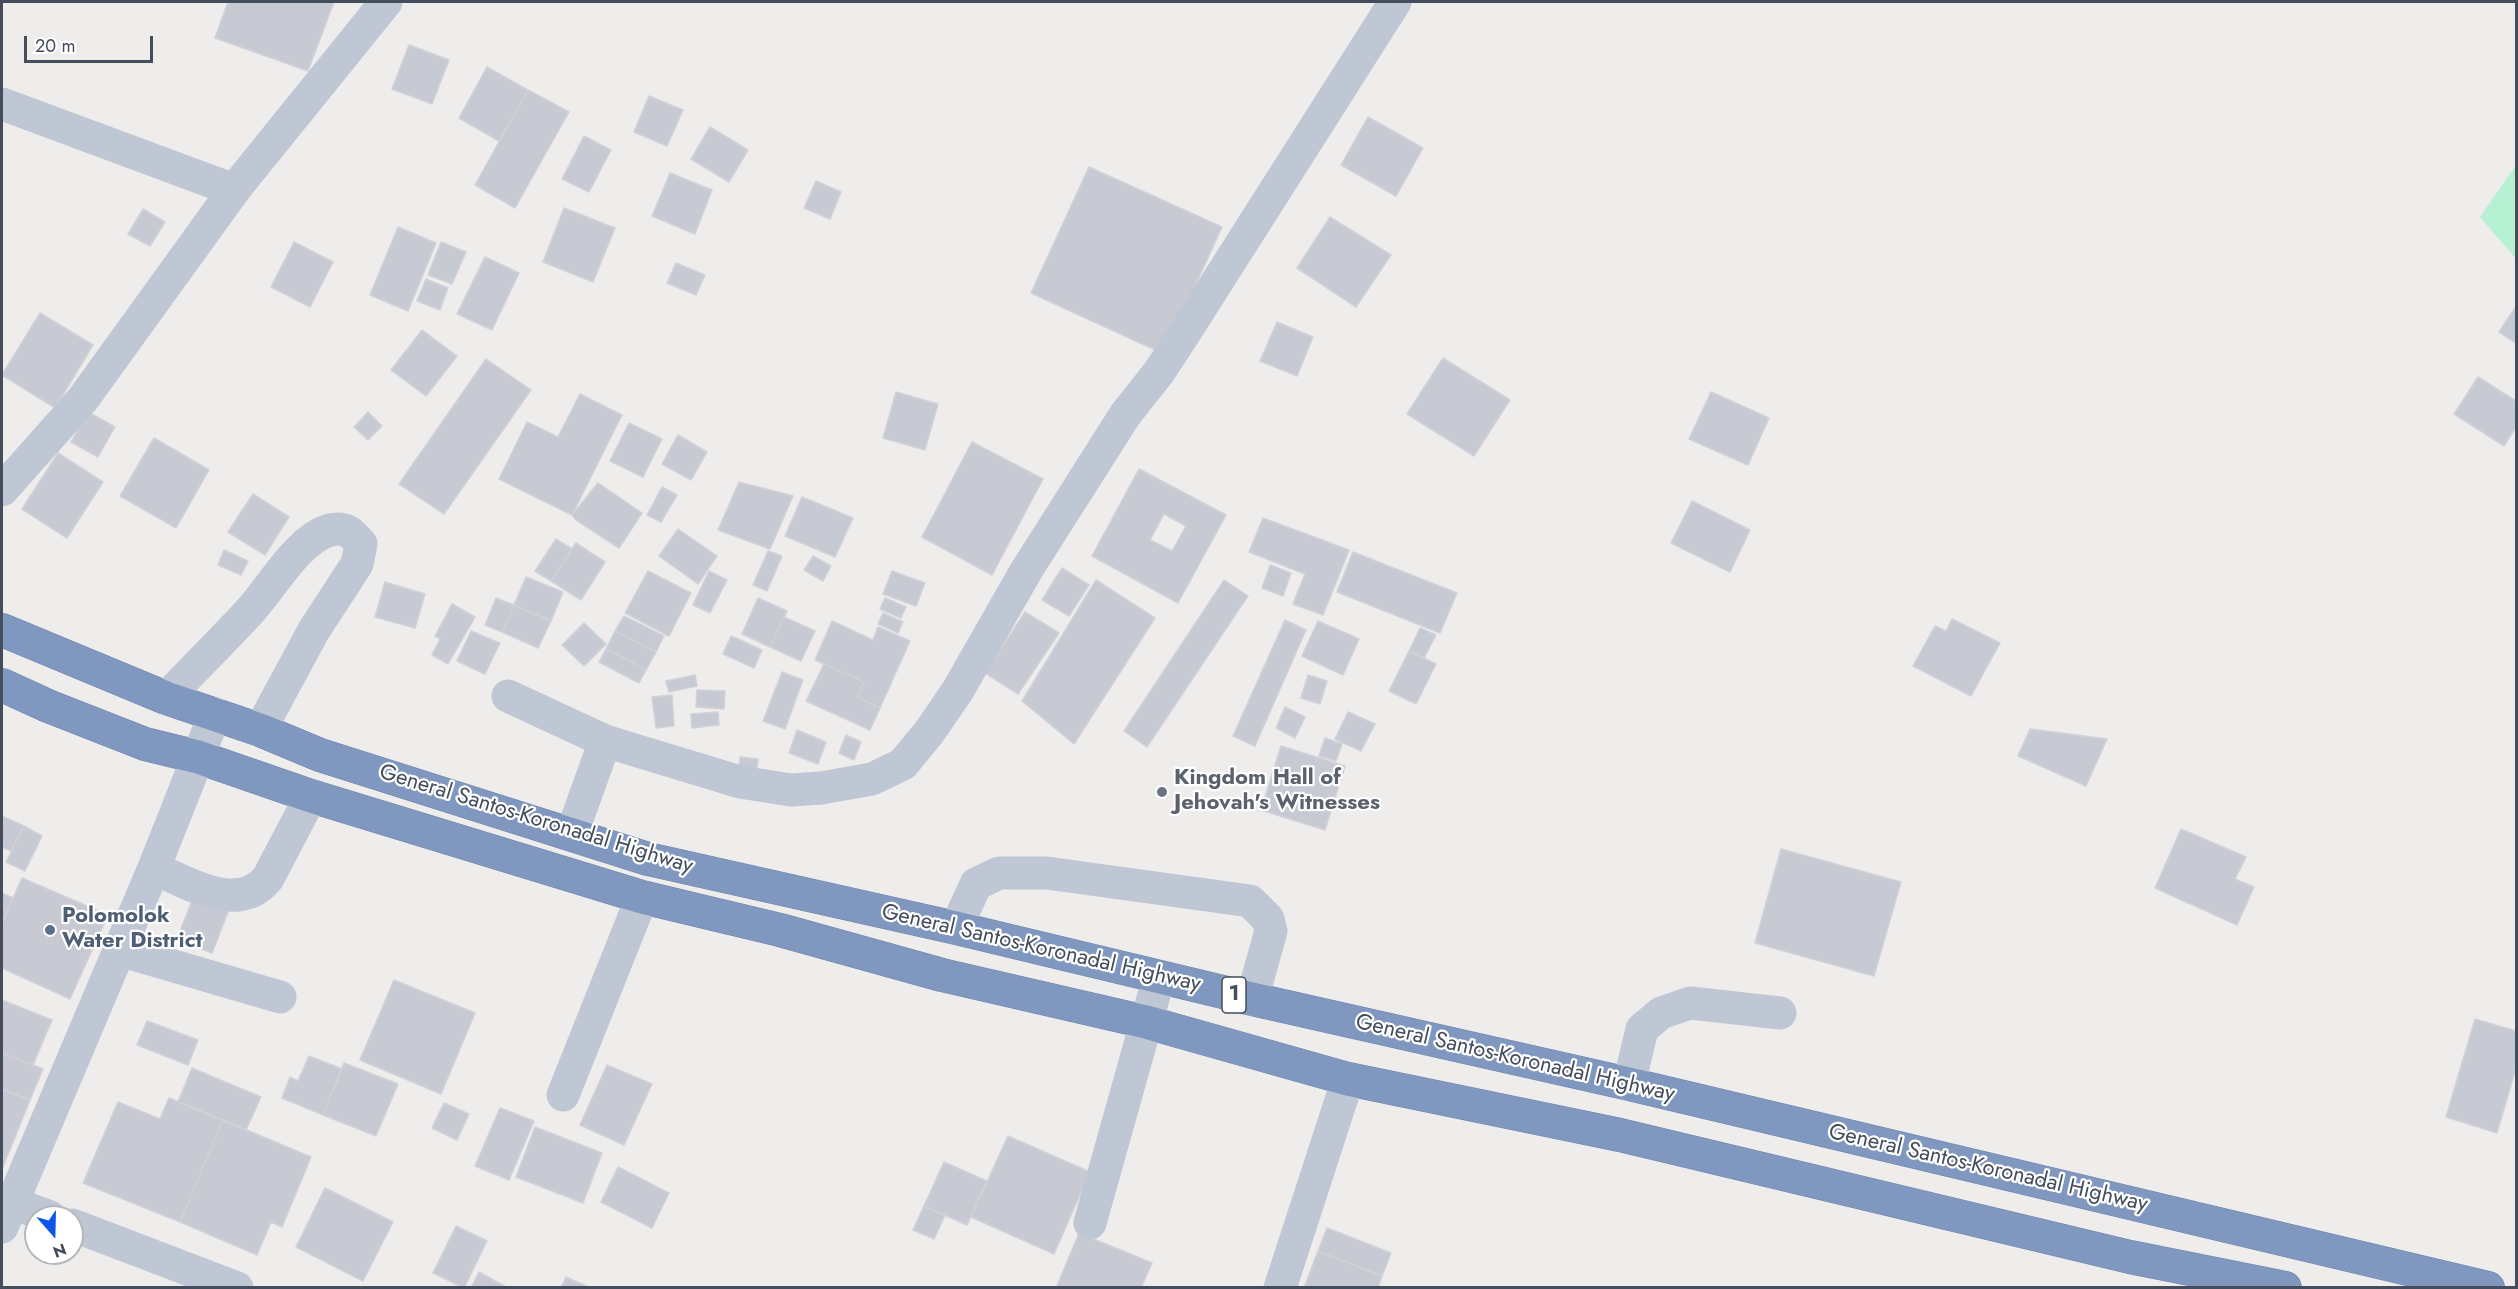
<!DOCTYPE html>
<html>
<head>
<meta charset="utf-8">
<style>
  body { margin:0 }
  #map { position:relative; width:2518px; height:1289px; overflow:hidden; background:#efecec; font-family:Jost,sans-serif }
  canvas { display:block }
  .frame { position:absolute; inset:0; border:3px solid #434d5b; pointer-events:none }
  .north { position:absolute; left:24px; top:1205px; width:60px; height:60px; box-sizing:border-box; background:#fff; border:2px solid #b4b8bd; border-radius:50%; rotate:160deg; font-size:16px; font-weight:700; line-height:24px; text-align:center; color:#434d5b }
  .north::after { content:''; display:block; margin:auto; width:21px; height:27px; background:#0d54e8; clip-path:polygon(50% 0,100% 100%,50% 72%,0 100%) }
  .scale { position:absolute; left:24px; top:36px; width:129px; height:27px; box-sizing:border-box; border:3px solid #434d5b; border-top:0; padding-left:8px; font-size:18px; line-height:21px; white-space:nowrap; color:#434d5b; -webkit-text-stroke:4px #fff; paint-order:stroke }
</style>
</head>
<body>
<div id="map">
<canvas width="2518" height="1289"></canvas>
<div class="frame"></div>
<div class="north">N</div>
<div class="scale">20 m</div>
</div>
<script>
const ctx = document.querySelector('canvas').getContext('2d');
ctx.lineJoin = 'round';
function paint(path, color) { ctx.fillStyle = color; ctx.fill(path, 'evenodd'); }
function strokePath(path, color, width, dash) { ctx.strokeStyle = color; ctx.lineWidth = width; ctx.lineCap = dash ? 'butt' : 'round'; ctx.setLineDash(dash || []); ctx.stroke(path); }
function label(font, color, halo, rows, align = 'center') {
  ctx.font = font + ' Jost,sans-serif'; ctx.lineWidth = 4.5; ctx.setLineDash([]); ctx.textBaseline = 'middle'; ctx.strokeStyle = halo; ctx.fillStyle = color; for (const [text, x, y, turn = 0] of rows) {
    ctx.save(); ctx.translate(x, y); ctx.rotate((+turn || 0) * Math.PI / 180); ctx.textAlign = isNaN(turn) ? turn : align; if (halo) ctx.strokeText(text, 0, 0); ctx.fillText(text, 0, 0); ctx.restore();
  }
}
paint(new Path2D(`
  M2516 165V259L2480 217Z`), '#b6f1d4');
const building = new Path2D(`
  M228 2H334L308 71 215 38Z
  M409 45 449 60 432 104 392 89Z
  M487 67 528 90 499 141 459 118Z
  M528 90 569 112 515 208 475 185Z
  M649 96 683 110 667 146 634 132Z
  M1368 117 1423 148 1396 196 1341 165Z
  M710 127 748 150 729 182 691 159Z
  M584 136 611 150 589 192 562 179Z
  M1089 167 1222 227 1164 354 1031 293Z
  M670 173 712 190 695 234 652 216Z
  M816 181 841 192 830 219 804 208Z
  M564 208 615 228 593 282 543 262Z
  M143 209 165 222 150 246 128 234Z
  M1330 217 1391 255 1356 307 1297 268Z
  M398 227 436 243 408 311 370 295Z
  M294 242 333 262 310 307 271 287Z
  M441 242 466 252 452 284 428 275Z
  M485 257 519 273 492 330 457 314Z
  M676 263 705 275 696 295 667 283Z
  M426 279 448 288 440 310 417 301Z
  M2516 306V343L2499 332Z
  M40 313 93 345 55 408 2 375Z
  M1277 322 1313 337 1297 376 1260 361Z
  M422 330 457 356 426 396 391 370Z
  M1443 358 1510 400 1474 456 1407 414Z
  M486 359 531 390 444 514 399 484Z
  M2478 377 2516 401V427L2504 446 2454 414Z
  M896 392 938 404 925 450 883 438Z
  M1711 392 1769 418 1748 465 1689 439Z
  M580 394 622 415 572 515 499 479 527 422 558 437Z
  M88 412 115 427 98 457 71 442Z
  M368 412 382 426 368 440 354 427Z
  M629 423 662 439 643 477 610 461Z
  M678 435 707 452 691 480 662 464Z
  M154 438 209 470 176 528 120 496Z
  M972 442 1043 479 992 575 922 537Z
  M58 453 103 482 67 538 22 509Z
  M1139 469 1226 515 1178 603 1092 556ZM1164 514 1186 526 1172 551 1150 540Z
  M739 482 793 496 770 549 718 530Z
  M598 483 642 513 619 548 576 520 572 515Z
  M662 487 677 495 661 522 647 515Z
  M253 494 289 517 265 555 228 532Z
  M802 497 853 518 835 557 785 536Z
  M1692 501 1750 530 1730 572 1671 543Z
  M1263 518 1349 550 1323 615 1293 604 1305 574 1249 552Z
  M678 529 717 556 698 584 659 556Z
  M556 539 572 549 551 581 535 571Z
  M576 543 605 562 581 600 551 581Z
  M224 550 248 561 241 575 218 565Z
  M768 551 782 556 767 591 753 585Z
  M1353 552 1457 593 1440 633 1337 592Z
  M813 556 831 566 823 581 804 570Z
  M1270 565 1291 573 1283 596 1262 588Z
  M1062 568 1089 585 1069 616 1042 600Z
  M648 571 691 593 669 636 625 613Z
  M709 571 727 580 710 613 693 605Z
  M892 571 925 583 916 606 883 594Z
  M526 577 563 592 551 621 514 605Z
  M1096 580 1155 618 1074 744 1022 701Z
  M1224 580 1248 596 1147 747 1124 731Z
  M385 582 425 594 415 628 375 617Z
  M496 598 514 605 502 632 485 625Z
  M758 598 787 611 770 647 742 634Z
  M885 598 906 607 901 618 880 609Z
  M452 604 475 617 448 664 432 655 440 639 435 636Z
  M514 605 551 621 538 648 502 632Z
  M1025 612 1059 633 1018 694 985 673Z
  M883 613 903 622 898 633 878 624Z
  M624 616 664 636 656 652 615 631Z
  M784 617 815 631 801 661 770 647Z
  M1952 619 2000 643 1971 696 1913 666 1935 626 1946 631Z
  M1285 620 1306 630 1255 746 1233 736Z
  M832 621 873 640 878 627 910 641 880 708 857 697 864 682 815 660Z
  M1318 621 1359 639 1343 675 1302 656Z
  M584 623 606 644 584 666 562 645Z
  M1420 628 1436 635 1424 658 1409 651Z
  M471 631 500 643 485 674 457 661Z
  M615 631 656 652 646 670 606 649Z
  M731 636 762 650 754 668 723 654Z
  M606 649 646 670 639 683 599 662Z
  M1409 651 1436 664 1416 704 1389 691Z
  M824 664 864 682 857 697 880 708 870 730 806 701Z
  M782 672 803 680 785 729 763 721Z
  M695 675 697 686 669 692 666 681Z
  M1308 675 1327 681 1320 704 1301 698Z
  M697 690 725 691 724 709 696 707Z
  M672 695 674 726 656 728 652 697Z
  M1285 707 1305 717 1295 738 1276 728Z
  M718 712 719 725 692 728 691 714Z
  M1348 712 1375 724 1361 751 1335 739Z
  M2030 729 2107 739 2086 786 2018 756Z
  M797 730 826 742 818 764 789 753Z
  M846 735 861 742 854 760 839 753Z
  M1325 738 1342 744 1336 761 1319 756Z
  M1281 746 1345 766 1325 830 1261 810Z
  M740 757 758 759 756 779 738 778Z
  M2 816 24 826 11 851 2 847Z
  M24 826 42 836 25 871 6 862Z
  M2181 829 2246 857 2235 879 2254 887 2237 925 2155 888Z
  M1781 849 1901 882 1874 976 1755 943Z
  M22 878 108 915 70 999 2 968V923Z
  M2 893 13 898 2 923Z
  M195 893 230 907 212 953 177 939Z
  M394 980 475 1013 441 1094 360 1060Z
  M2 1000 52 1020 33 1065 2 1053Z
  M2475 1019 2516 1031V1068L2497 1133 2446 1117Z
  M147 1021 198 1040 188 1065 137 1045Z
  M2 1053 43 1069 30 1100 2 1089Z
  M309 1056 342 1069 323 1115 282 1098 290 1077 298 1081Z
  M344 1063 398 1084 376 1136 323 1115Z
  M607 1065 652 1084 624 1145 580 1125Z
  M192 1068 261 1097 246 1130 178 1102Z
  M2 1089 30 1100 3 1167 2 1166Z
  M169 1098 223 1120 180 1222 83 1183 118 1102 160 1119Z
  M444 1103 469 1114 457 1140 432 1128Z
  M500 1108 534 1121 509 1180 475 1166Z
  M223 1120 311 1157 282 1227 271 1222 257 1255 180 1222Z
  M535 1127 602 1153 583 1203 516 1177Z
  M1008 1136 1090 1172 1054 1254 971 1217Z
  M944 1162 987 1181 967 1225 924 1206Z
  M618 1167 669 1193 652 1228 601 1202Z
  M325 1188 393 1222 363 1281 296 1247Z
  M924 1206 945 1215 934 1239 913 1230Z
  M456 1226 487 1241 464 1288 433 1273Z
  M1327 1228 1391 1253 1382 1276 1318 1251Z
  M1079 1233 1152 1263 1141 1288H1056Z
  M1318 1251 1382 1276 1378 1288H1304Z
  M479 1272 508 1288H471Z
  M566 1277 591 1288H561Z`);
paint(building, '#c8cad3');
strokePath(building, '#d0d1d9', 1.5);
const highway = new Path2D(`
  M2 630 166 698 260 730 320 755 648 859 956 928 1252 999 1629 1084 2488 1288
  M2 685 48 706 145 744 198 757 311 796 642 897 780 930 942 975 1146 1022 1348 1079 1620 1135 2130 1257 2285 1288`);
strokePath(highway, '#6b83ab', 34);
strokePath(new Path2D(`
  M2 104 234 190 83 399 2 490
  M234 190 386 2
  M508 696 605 741
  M166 698C194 669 222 641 250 611 272 587 298 539 330 530 345 526 352 533 361 544L357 564 314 630 260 730
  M572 833 605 741 740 782 791 790 821 788 872 779 903 764 930 731 958 690 1026 571 1125 415 1159 372 1182 337 1395 2
  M154 868C187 883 239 915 268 878L311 796
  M956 928 976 884 999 873H1047L1250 901 1268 919 1271 931 1252 999
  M119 950 280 997
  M1629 1084 1642 1029 1661 1013 1690 1003 1780 1013
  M563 1095 642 897
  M2 1199 50 1217
  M1090 1223 1159 977
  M72 1225 237 1288
  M2 1227 154 868 215 714
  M1280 1288 1348 1079`), '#bec7d3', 33);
strokePath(highway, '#8098bf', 33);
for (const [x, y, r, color] of [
  [1162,792,6,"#6b7280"],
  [50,930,6,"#5c6f8a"]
]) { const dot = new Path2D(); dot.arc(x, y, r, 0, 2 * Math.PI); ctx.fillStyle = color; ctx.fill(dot); strokePath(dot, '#fff', 2); }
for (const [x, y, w] of [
  [1234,995,24]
]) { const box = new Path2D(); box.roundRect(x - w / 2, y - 18, w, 36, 4.5); ctx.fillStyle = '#fff'; ctx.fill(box); strokePath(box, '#434d5b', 1.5); }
label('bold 21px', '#434d5b', null, [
  ["1",1234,995]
]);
label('bold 22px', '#5b616d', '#fff', [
  ["Kingdom Hall of",1174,779],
  ["Jehovah's Witnesses",1174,804]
], 'left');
label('22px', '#434d5b', '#fff', [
  ["General Santos-Koronadal Highway",536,820,17],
  ["General Santos-Koronadal Highway",1041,949,13],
  ["General Santos-Koronadal Highway",1515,1059,13],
  ["General Santos-Koronadal Highway",1988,1169,13]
]);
label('bold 22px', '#4e5e75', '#fff', [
  ["Polomolok",62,917],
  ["Water District",62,942]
], 'left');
</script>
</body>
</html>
